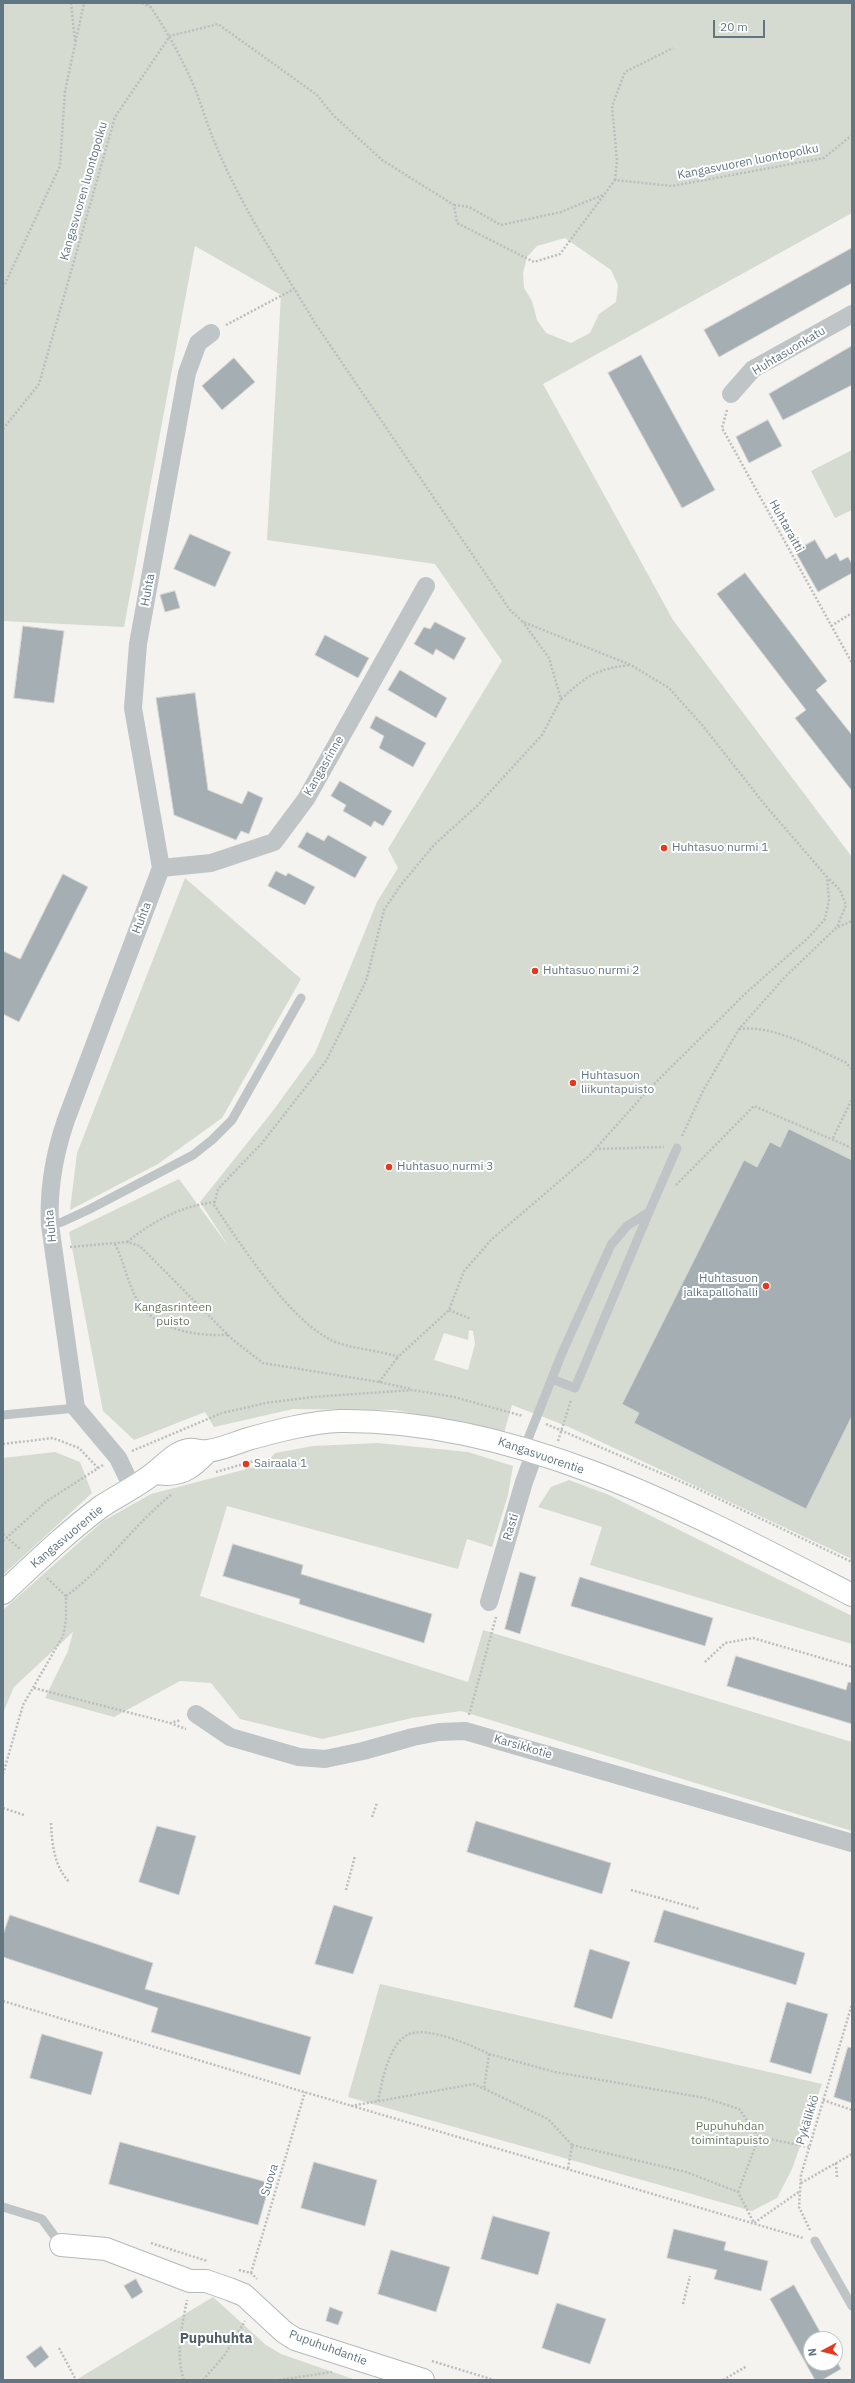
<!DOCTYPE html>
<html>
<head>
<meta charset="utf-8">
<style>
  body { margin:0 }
  #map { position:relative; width:855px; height:2383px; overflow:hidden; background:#f4f3ef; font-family:"IBM Plex Sans",sans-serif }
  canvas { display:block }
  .frame { position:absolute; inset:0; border:4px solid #627681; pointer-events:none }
  .north { position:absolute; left:803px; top:2331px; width:40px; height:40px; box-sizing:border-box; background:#fff; border:1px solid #c0c8cd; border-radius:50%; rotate:263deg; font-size:11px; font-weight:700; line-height:16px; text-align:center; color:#627681 }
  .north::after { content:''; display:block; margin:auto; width:14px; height:18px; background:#e4381f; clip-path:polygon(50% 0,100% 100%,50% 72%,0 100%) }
  .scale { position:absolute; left:713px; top:20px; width:52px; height:18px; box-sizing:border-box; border:2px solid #627681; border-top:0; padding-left:5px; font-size:12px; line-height:14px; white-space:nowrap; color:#627681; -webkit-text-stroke:3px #fff; paint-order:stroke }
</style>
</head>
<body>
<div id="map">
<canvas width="855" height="2383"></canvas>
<div class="frame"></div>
<div class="north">N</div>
<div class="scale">20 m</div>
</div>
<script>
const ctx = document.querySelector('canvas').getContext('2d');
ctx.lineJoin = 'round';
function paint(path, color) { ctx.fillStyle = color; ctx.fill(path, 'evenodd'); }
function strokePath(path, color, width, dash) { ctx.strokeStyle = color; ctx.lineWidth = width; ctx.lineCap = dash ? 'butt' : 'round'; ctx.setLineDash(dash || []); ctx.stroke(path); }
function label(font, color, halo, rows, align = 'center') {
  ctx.font = font + ' "IBM Plex Sans",sans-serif'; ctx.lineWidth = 4; ctx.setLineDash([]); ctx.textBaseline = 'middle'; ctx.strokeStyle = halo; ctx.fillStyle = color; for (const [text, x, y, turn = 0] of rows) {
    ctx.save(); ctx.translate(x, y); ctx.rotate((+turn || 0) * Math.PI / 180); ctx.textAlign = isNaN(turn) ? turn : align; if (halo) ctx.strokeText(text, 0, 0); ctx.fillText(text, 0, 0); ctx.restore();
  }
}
paint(new Path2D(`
  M3 3H852V213L543 384 673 620 852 857V1559L569 1427 512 1405 504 1433 396 1410 293 1409 214 1427 205 1412 134 1440 103 1411 69 1232 179 1179 229 1247 200 1202 272 1112 315 1053 377 902 398 868 388 849 502 661 435 564 267 540 281 295 195 246 124 627 3 621ZM565 238 611 270 618 285 616 302 599 314 590 333 571 343 546 333 537 320 532 301 524 288 523 273 527 257 537 246ZM469 1330 473 1331 475 1344 468 1370 434 1360 444 1333 468 1340Z
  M852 450V510L835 518 811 471Z
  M185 878 301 979 222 1118 158 1164 70 1210 77 1153Z
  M378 1443 468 1452 513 1466 508 1495 492 1547 467 1539 458 1569 227 1506 200 1596 468 1682 483 1630 852 1742V1831L461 1711 412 1718 322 1739 240 1719 211 1683 180 1681 114 1717 45 1698 68 1651 73 1632 14 1687 3 1713V1610L103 1521 151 1494 266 1464 275 1453 313 1446Z
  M55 1452 80 1462 92 1493 3 1575V1458Z
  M569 1480 609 1495 852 1616V1644L590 1565 602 1527 538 1507 551 1487Z
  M380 1984 822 2084 792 2169 777 2198 752 2211 348 2097Z
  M213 2297 266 2345 281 2354 356 2380H76Z`), '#d5dbd0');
const building = new Path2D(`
  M852 248V283L719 357 704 330Z
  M852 346V385L783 420 769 394Z
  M641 355 715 490 682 508 608 373Z
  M234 358 255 382 222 410 202 386Z
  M768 420 782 446 749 463 736 437Z
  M190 534 231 552 215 587 174 569Z
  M815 540 826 559 836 553 840 561 848 557 852 564V573L818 592 795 551Z
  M745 573 827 681 816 690 852 735V791L795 718 806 710 717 594Z
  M175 591 180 608 165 612 160 595Z
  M435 622 466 638 454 660 436 649 433 655 414 644 424 627 430 629Z
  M23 626 64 631 54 703 14 698Z
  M325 635 369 658 358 678 315 655Z
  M400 670 447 698 436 718 388 690Z
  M195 693 208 790 242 804 248 791 263 798 249 834 241 831 236 840 174 815 156 698Z
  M376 716 426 743 413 767 379 748 384 736 370 728Z
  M340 781 392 811 383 826 374 821 371 827 343 811 346 805 331 796Z
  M307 832 324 841 328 835 367 857 355 878 298 847Z
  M276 871 286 876 288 873 315 887 305 905 268 886Z
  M63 874 88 887 19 1022 3 1014V951L20 959Z
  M789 1129 852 1160V1416L806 1509 634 1423 639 1413 622 1404 744 1160 757 1167 770 1142 780 1147Z
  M233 1544 303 1565 301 1574 432 1614 424 1643 299 1604 300 1599 223 1576Z
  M520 1572 536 1577 520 1634 505 1629Z
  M580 1577 713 1618 705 1646 571 1606Z
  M736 1656 846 1690 848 1682 852 1683V1724L727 1686Z
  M476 1821 611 1863 602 1894 467 1852Z
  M157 1826 196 1836 179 1895 139 1882Z
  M334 1905 373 1917 353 1974 315 1964Z
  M664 1910 805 1953 796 1985 654 1942Z
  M10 1915 153 1963 145 1989 311 2037 300 2075 151 2032 158 2008 3 1957V1935Z
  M590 1949 630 1962 612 2019 574 2007Z
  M787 2002 828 2014 811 2074 770 2062Z
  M42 2034 103 2052 91 2095 30 2078Z
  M848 2047 852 2048V2103L834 2097Z
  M120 2142 270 2183 258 2225 109 2184Z
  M314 2162 377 2180 365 2226 301 2208Z
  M493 2216 550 2232 538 2275 481 2259Z
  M674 2229 726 2242 724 2250 768 2261 761 2291 714 2279 717 2270 667 2258Z
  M391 2250 450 2267 436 2312 378 2294Z
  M136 2279 143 2292 132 2299 124 2286Z
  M794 2285 824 2339H811V2363H835V2358L841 2369 822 2380H815L770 2299Z
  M557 2303 606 2319 590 2364 542 2348Z
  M330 2307 343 2312 338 2325 326 2321Z
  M41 2346 49 2357 35 2368 26 2357Z`);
paint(building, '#a5afb3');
strokePath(building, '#d5d5d2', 1);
const secondary = new Path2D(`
  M155 1473C180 1477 191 1469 208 1451
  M3 1593C35 1563 67 1532 102 1506 119 1495 138 1486 154 1473 165 1465 174 1453 188 1450 194 1449 201 1452 207 1451 220 1450 235 1443 248 1439 277 1431 310 1422 340 1421 521 1419 695 1514 852 1595
  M61 2245 106 2249 190 2281H206L229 2289 244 2295 284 2332 295 2339 423 2380`);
strokePath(secondary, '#b3b9bc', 24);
strokePath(new Path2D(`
  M71 3 75 41
  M142 3 150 7
  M148 3C167 31 183 60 196 91 203 110 209 130 217 148 243 210 281 266 315 323L510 610 523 622 631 665 669 688 703 726 765 805 827 877 829 900 825 919 809 937 746 993 648 1090 590 1155 492 1239 464 1271 449 1310 398 1357C379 1350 351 1349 333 1341 290 1321 241 1245 214 1205L218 1189 262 1143 326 1061 366 981 384 910 400 886 434 845 478 805 542 735 561 699 549 658 523 622
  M615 180 617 161 612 106 625 72 673 48
  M454 205 469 207 501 225 561 212 603 195
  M3 288 60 166 65 91 84 3
  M226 325 294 289
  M727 410 722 428 852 663
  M3 429 39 384 115 117 170 36 218 24 317 95 333 115 382 160 454 205 457 223 534 262 560 254 615 180 672 186 824 158 852 135
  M831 626 852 613
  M561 699C587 676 595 669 630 665
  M838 927 852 921
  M739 1029C776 1025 812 1048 845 1062L852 1069
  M682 1136 703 1091 739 1029 784 978 837 927 846 905 840 890 828 878
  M833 1138 852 1099
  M595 1149 664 1147
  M676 1185 754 1106 852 1148
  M127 1242C153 1221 181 1206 215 1202
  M115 1244C123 1260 127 1279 135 1296 152 1330 193 1336 228 1335
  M70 1247 127 1242 140 1246 233 1340 263 1363 379 1382 411 1389
  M449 1310 471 1319
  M379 1382 398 1357
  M546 1424 698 1489 852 1562
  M558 1441 571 1400
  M3 1444 53 1438 79 1448 98 1468
  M132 1451 222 1413 266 1403 312 1397 413 1390 454 1397 523 1416
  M216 1472 257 1460
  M3 1534 21 1550
  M3 1541 47 1501 103 1465
  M66 1596C106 1567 134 1524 172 1494
  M705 1662 725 1643 753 1638 852 1667
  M34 1688 170 1723 181 1720
  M469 1715 496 1617
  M170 1723 186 1729
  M3 1774 23 1705 63 1636 66 1620V1596L47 1578
  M3 1808 24 1815
  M372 1817 377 1803
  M51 1823C52 1845 54 1865 69 1882
  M346 1890 355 1856
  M631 1890 699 1909
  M3 2001 294 2089 803 2238
  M489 2054 555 2072 705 2098 739 2109 759 2137 809 2147
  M823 2100 852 2110
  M378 2101C382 2082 388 2046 407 2035 426 2025 471 2045 489 2054L484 2089
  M351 2106 474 2084 548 2119 572 2145 568 2169
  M572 2145 686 2172 738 2192 754 2223 800 2191
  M836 2163 837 2178
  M801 2183 852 2154
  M738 2192 759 2137
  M810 2230 799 2207 801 2175 852 2004
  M151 2243 207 2261
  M239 2270 251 2273 257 2279
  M251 2273 305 2092
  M683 2304 690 2276
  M59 2348 76 2380
  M432 2361 494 2380
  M184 2380C175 2354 182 2326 187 2300
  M203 2380 224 2356 245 2321
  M279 2380 332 2372
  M723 2380 747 2366`), '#bbbdbf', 2.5, [2, 2]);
strokePath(new Path2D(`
  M50 1225 62 1222 88 1210 193 1155 212 1140 232 1120 301 998
  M552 1379 575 1388 649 1212
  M3 1415 76 1408
  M524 1449 562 1353 611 1245 627 1226 649 1212 677 1148
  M3 2207 42 2219 61 2245
  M815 2241 852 2306`), '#bfc4c6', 9);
strokePath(new Path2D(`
  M731 394 753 369 852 314
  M161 868 211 863 274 842 306 799 426 586
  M132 1487 118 1458 76 1408 50 1225C48 1188 54 1155 66 1120L161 868 133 708 138 644 187 373 198 343 211 333
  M489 1602 524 1482 535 1452
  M196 1714 230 1737 299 1757 325 1759 363 1751 413 1737 439 1732 465 1731 852 1843`), '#bfc4c6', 18);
strokePath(secondary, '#fff', 22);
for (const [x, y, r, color] of [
  [664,848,4,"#e4381f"],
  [535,971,4,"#e4381f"],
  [573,1083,4,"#e4381f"],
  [389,1167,4,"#e4381f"],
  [766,1286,4,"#e4381f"],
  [246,1464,4,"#e4381f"]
]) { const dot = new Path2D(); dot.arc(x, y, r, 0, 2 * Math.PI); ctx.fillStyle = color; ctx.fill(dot); strokePath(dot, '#fff', 1.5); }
label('12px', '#627681', '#fff', [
  ["Kangasvuoren luontopolku",748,162,-11],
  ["Kangasvuoren luontopolku",84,191,-74],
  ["Huhtasuonkatu",789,351,-31],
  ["Huhtaraitti",786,526,61],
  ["Huhta",148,590,-80],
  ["Kangasrinne",324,766,-60],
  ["Huhta",142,918,-69],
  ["Huhta",51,1226,-95],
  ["Kangasvuorentie",541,1456,19],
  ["Rasti",511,1527,-73],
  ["Kangasvuorentie",67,1537,-40],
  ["Karsikkotie",523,1747,16],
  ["Pykälikkö",808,2120,-73],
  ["Suova",270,2180,-73],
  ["Pupuhuhdantie",328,2348,20]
]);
label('12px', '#627681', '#fff', [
  ["Huhtasuo nurmi 1",672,848],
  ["Huhtasuo nurmi 2",543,971],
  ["Huhtasuon",581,1076],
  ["liikuntapuisto",581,1090],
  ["Huhtasuo nurmi 3",397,1167],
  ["Huhtasuon",758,1279,"right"],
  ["jalkapallohalli",758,1293,"right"],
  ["Sairaala 1",254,1464]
], 'left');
label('12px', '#687861', '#fff', [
  ["Kangasrinteen",173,1308],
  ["puisto",173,1322],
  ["Pupuhuhdan",730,2127],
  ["toimintapuisto",730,2141]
]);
label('bold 14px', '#505f66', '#fff', [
  ["Pupuhuhta",216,2339]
]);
</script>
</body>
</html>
